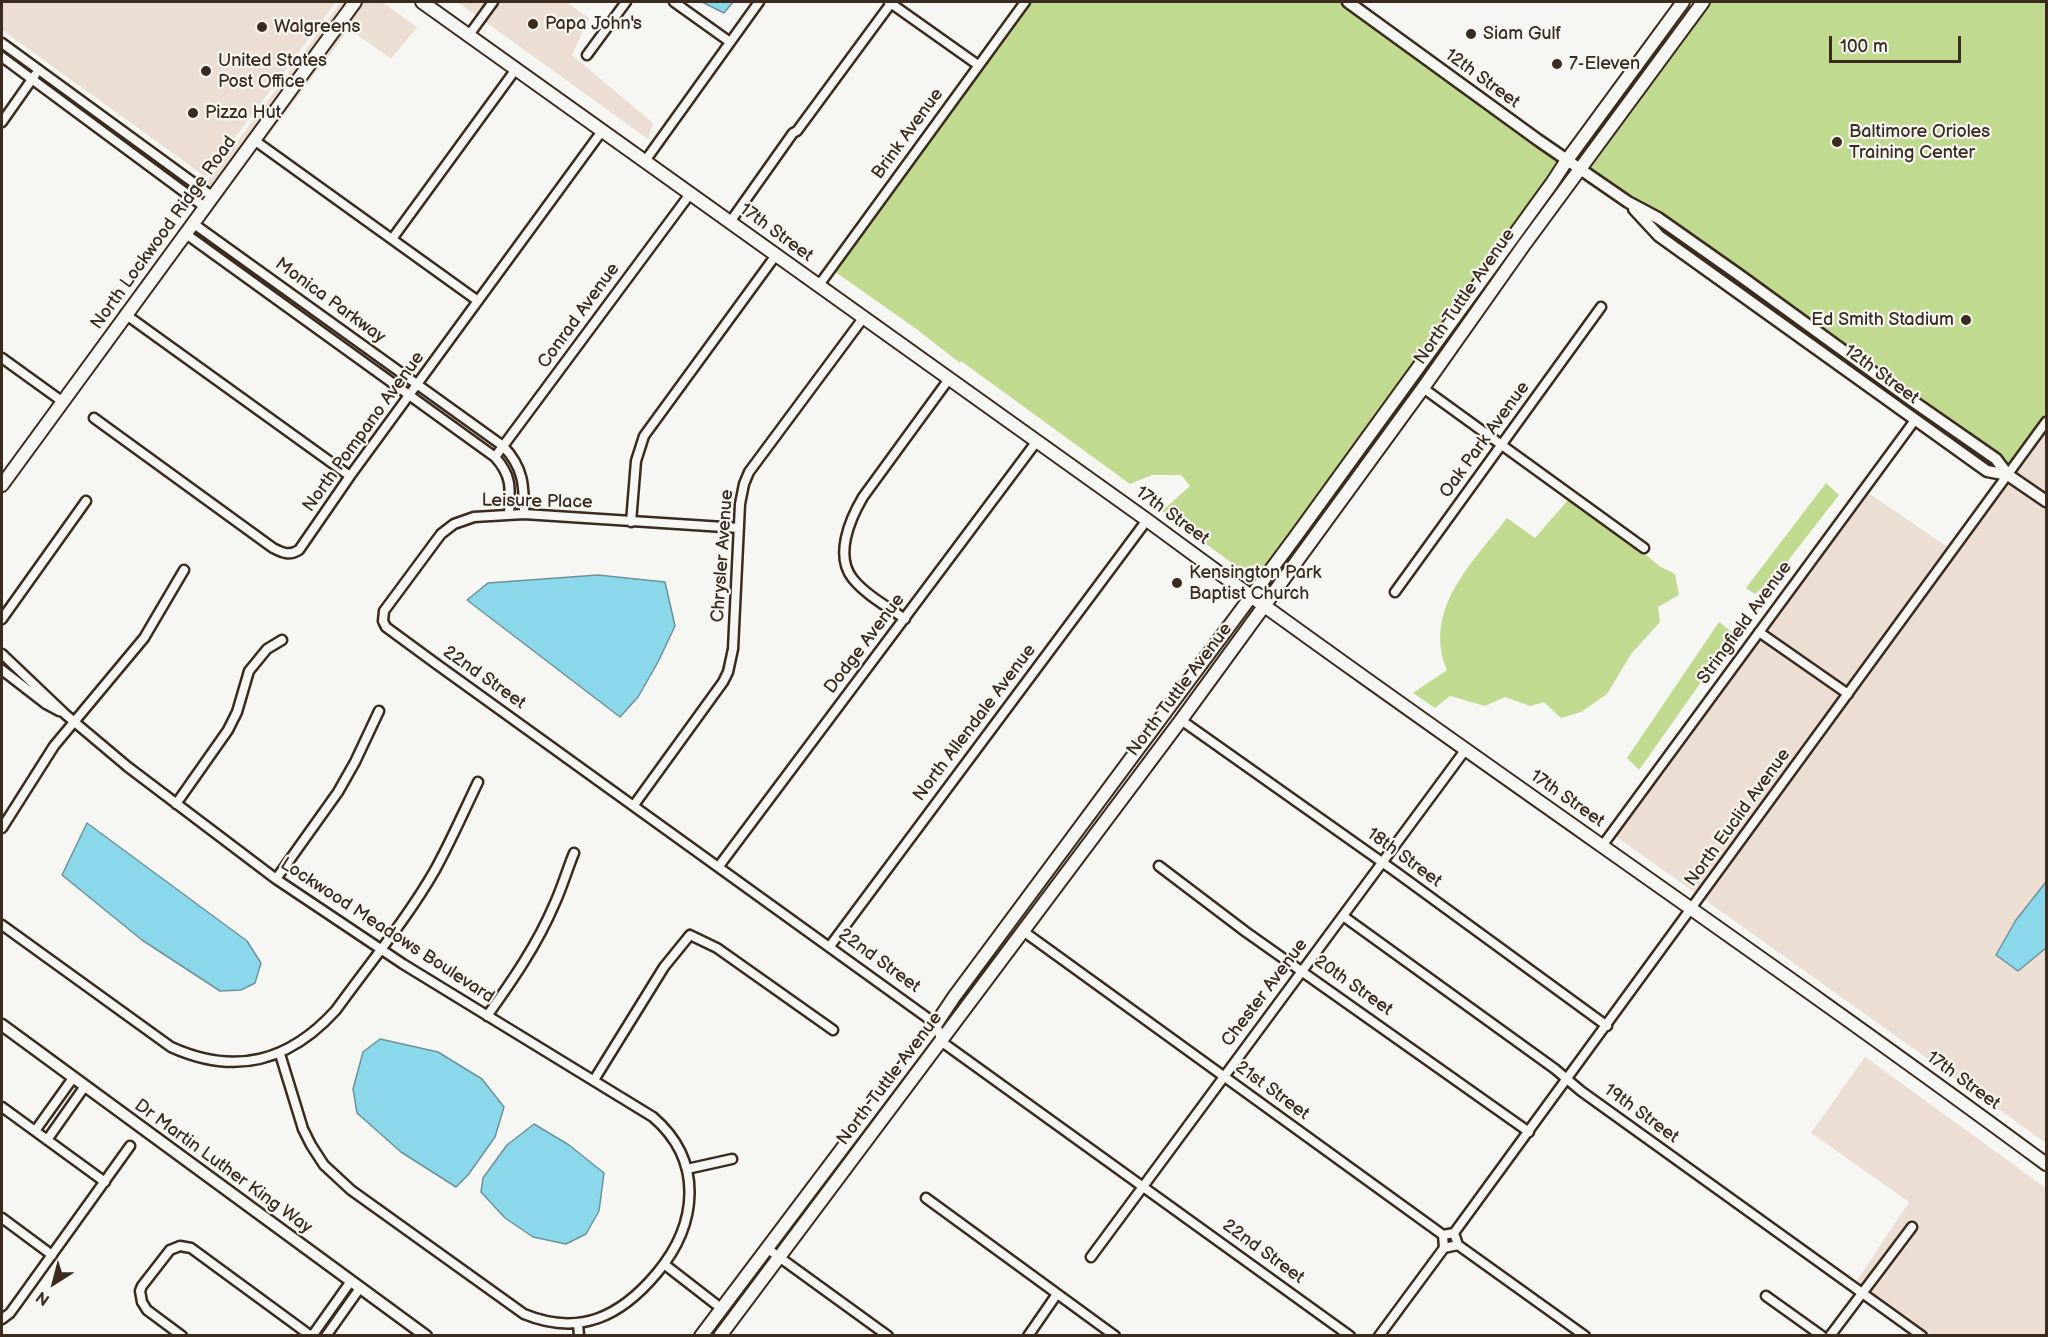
<!DOCTYPE html>
<html>
<head>
<meta charset="utf-8">
<style>
  body { margin:0 }
  #map { position:relative; width:2048px; height:1337px; overflow:hidden; background:#f6f6f2; font-family:"Balsamiq Sans",sans-serif }
  canvas { display:block }
  .frame { position:absolute; inset:0; border:3px solid #3b2a1e; pointer-events:none }
  .north { position:absolute; left:24px; top:1253px; width:60px; height:60px; -webkit-text-stroke:4px #f6f6f2; paint-order:stroke; rotate:216deg; font-size:16px; font-weight:700; line-height:24px; text-align:center; color:#3b2a1e }
  .north::after { content:''; display:block; margin:auto; width:21px; height:27px; background:#3b2a1e; clip-path:polygon(50% 0,100% 100%,50% 72%,0 100%) }
  .scale { position:absolute; left:1829px; top:36px; width:132px; height:27px; box-sizing:border-box; border:3px solid #3b2a1e; border-top:0; padding-left:8px; font-size:18px; line-height:21px; white-space:nowrap; color:#3b2a1e; -webkit-text-stroke:4px #f6f6f2; paint-order:stroke }
</style>
</head>
<body>
<div id="map">
<canvas width="2048" height="1337"></canvas>
<div class="frame"></div>
<div class="north">N</div>
<div class="scale">100 m</div>
</div>
<script>
const ctx = document.querySelector('canvas').getContext('2d');
ctx.lineJoin = 'round';
function paint(path, color) { ctx.fillStyle = color; ctx.fill(path, 'evenodd'); }
function strokePath(path, color, width, dash) { ctx.strokeStyle = color; ctx.lineWidth = width; ctx.lineCap = dash ? 'butt' : 'round'; ctx.setLineDash(dash || []); ctx.stroke(path); }
function label(font, color, halo, rows, align = 'center') {
  ctx.font = font + ' "Balsamiq Sans",sans-serif'; ctx.lineWidth = 4.5; ctx.setLineDash([]); ctx.textBaseline = 'middle'; ctx.strokeStyle = halo; ctx.fillStyle = color; for (const [text, x, y, turn = 0] of rows) {
    ctx.save(); ctx.translate(x, y); ctx.rotate((+turn || 0) * Math.PI / 180); ctx.textAlign = isNaN(turn) ? turn : align; if (halo) ctx.strokeText(text, 0, 0); ctx.fillText(text, 0, 0); ctx.restore();
  }
}
paint(new Path2D(`
  M2 2H336L206 177 2 30Z
  M341 2H349L212 190 205 185Z
  M361 2H382L417 27 391 59 349 29 264 141 261 139Z
  M457 2H487L477 16Z
  M499 2H566L589 18 572 55 653 123 648 139 484 21Z
  M2046 430V495L2015 473Z
  M2009 482 2046 508V882L2016 920 2018 970 2046 948V1143L1705 900Z
  M1867 492 1949 548 1847 688 1766 630Z
  M1760 639 1841 696 1697 894 1615 836Z
  M1865 1057 2046 1188V1335H1931L1869 1291 1919 1226 1912 1220 1861 1286 1856 1282 1909 1202 1811 1133Z`), '#edded4');
paint(new Path2D(`
  M1030 2H1339L1560 161 1257 582 1162 511 1190 486 1181 475H1152L1130 484 961 361 960 363 915 328 834 271Z
  M1710 2H2046V414L2008 467 1917 398 1589 169Z
  M1826 483 1839 495 1780 571 1755 594 1746 588Z
  M1568 500 1645 554 1659 566 1675 574 1679 595 1658 607 1660 622 1631 654 1607 694 1581 712 1561 718 1544 702 1530 706 1505 697 1485 706 1450 696 1435 708 1413 693 1447 670C1422 610 1472 563 1507 518L1535 538Z
  M1719 622 1733 633 1716 661 1639 770 1627 758Z`), '#c0da90');
const water = new Path2D(`
  M702 2H733L724 13Z
  M598 575 665 582 675 626 658 662 638 697 620 717 467 600 488 583Z
  M87 823 247 941 261 963 255 983 241 990 220 991 142 940 62 875Z
  M2046 882V948L2018 971 1996 955 2016 920Z
  M380 1039 438 1052 482 1079 504 1107 495 1137 468 1175 456 1187 401 1152 357 1113 353 1089 363 1052Z
  M534 1124 569 1145 604 1173 599 1211 586 1234 566 1244 533 1237 505 1218 481 1192 483 1178 507 1145Z`);
paint(water, '#8cd8eb');
strokePath(water, '#6c9299', 1.5);
const minor = new Path2D(`
  M674 2 730 42
  M889 2 978 65
  M469 35 493 2
  M2 43 213 197
  M587 55 626 2
  M2 57 206 208
  M2 122 35 75
  M254 140 478 301
  M645 161 759 2
  M730 222 793 133 797 131 892 2
  M194 224 503 446C524 468 524 486 524 514
  M186 234 495 457C513 477 510 490 509 515
  M392 239 516 69
  M819 285 1025 2
  M125 314 350 476
  M2 358 63 402
  M1423 388 1644 548
  M94 418 273 548C283 553 289 556 299 550L350 476 602 131
  M495 457 690 194
  M631 522 636 461 644 436 776 255
  M739 528 524 514 474 517 454 524 441 534 384 611 383 621 386 627 435 663 936 1024 942 1042 1350 1336
  M1395 592 1601 307
  M2 619 86 501
  M905 619C888 607 866 595 853 579 834 556 850 519 863 497L949 379
  M1759 632 1848 694
  M2 654 65 714 128 767 276 879 403 964 653 1117C704 1161 698 1224 657 1273 621 1316 580 1337 524 1314L351 1190 324 1165 311 1145 303 1129 280 1054
  M2 670 46 704 59 711
  M1181 720 1396 872 1607 1026
  M176 804 228 730 237 712 249 671 267 649 282 640
  M634 805 723 682 728 672 733 649 740 504 744 484 749 472 864 317
  M2 828 54 746 144 638 184 570
  M1602 846 1915 420
  M719 866 1037 441
  M1159 866 1246 932 1529 1132
  M276 879 338 792 355 762 379 711
  M1343 916 1555 1069 1581 1091 1922 1336
  M2 925 171 1047C235 1076 289 1062 336 1010 369 964 407 919 435 870 451 841 464 811 478 782
  M1023 931 1443 1235
  M830 946 1147 520
  M487 1016C512 981 537 945 554 905 562 888 567 870 574 853
  M594 1080 664 967 690 935 717 948 833 1030
  M2 1107 105 1182
  M35 1131 73 1078
  M47 1140 85 1086
  M687 1169 732 1159
  M926 1198 1115 1336
  M2 1218 52 1255
  M1454 1233 2046 422
  M1454 1233 1458 1245 1444 1248 1443 1235Z
  M1458 1245 1585 1336
  M768 1249 888 1336
  M1091 1257 1466 749
  M664 1264 722 1309
  M1766 1296 1822 1336
  M2 1319 10 1313 18 1302 130 1146
  M578 1323 579 1336
  M182 1336 147 1310 142 1302 140 1291 142 1286 170 1250 180 1246 191 1248 311 1336
  M312 1336 351 1281
  M326 1336 360 1288
  M1028 1336 1057 1294
  M1379 1336 1444 1248
  M1830 1336 1912 1227`);
const tertiary = new Path2D(`
  M1348 2 1538 140 1628 202 1658 218 1739 275 1914 402 1996 459 2008 475 2046 501
  M1634 209 1659 236 1987 471 2008 475
  M2 1025 426 1336`);
const secondary = new Path2D(`
  M422 2 1147 520C1443 739 1750 945 2046 1164
  M2 485C120 324 238 163 355 2
  M701 1336 936 1024 954 997 1296 536 1552 183 1567 160 1683 2
  M720 1336 1181 720 1423 388 1524 245 1703 2`);
strokePath(minor, '#3b2a1e', 13);
strokePath(tertiary, '#3b2a1e', 15);
strokePath(secondary, '#3b2a1e', 16);
strokePath(minor, '#f6f6f2', 8);
strokePath(tertiary, '#f6f6f2', 10);
strokePath(secondary, '#f6f6f2', 12);
for (const [x, y, r, color] of [
  [533,24,6,"#3b2a1e"],
  [262,27,6,"#3b2a1e"],
  [1471,34,6,"#3b2a1e"],
  [1557,64,6,"#3b2a1e"],
  [206,71,6,"#3b2a1e"],
  [193,113,6,"#3b2a1e"],
  [1837,142,6,"#3b2a1e"],
  [1966,320,6,"#3b2a1e"],
  [1177,583,6,"#3b2a1e"]
]) { const dot = new Path2D(); dot.arc(x, y, r, 0, 2 * Math.PI); ctx.fillStyle = color; ctx.fill(dot); strokePath(dot, '#f6f6f2', 2); }
label('18px', '#3b2a1e', '#f6f6f2', [
  ["Papa John's",545,24],
  ["Walgreens",274,27],
  ["Siam Gulf",1483,34],
  ["United States",218,61],
  ["Post Office",218,82],
  ["7-Eleven",1569,64],
  ["Pizza Hut",205,113],
  ["Baltimore Orioles",1849,132],
  ["Training Center",1849,153],
  ["Ed Smith Stadium",1954,320,"right"],
  ["Kensington Park",1189,573],
  ["Baptist Church",1189,594]
], 'left');
label('18px', '#3b2a1e', '#f6f6f2', [
  ["12th Street",1482,79,36],
  ["Brink Avenue",908,134,-54],
  ["North Lockwood Ridge Road",164,233,-54],
  ["17th Street",776,233,36],
  ["North Tuttle Avenue",1465,297,-55],
  ["Monica Parkway",330,301,36],
  ["Conrad Avenue",579,316,-54],
  ["12th Street",1881,375,36],
  ["North Pompano Avenue",364,432,-54],
  ["Oak Park Avenue",1485,440,-54],
  ["Leisure Place",537,502,1],
  ["17th Street",1172,516,36],
  ["Chrysler Avenue",723,556,-86],
  ["Stringfield Avenue",1745,623,-54],
  ["Dodge Avenue",865,644,-53],
  ["22nd Street",484,678,35],
  ["North Tuttle Avenue",1180,690,-53],
  ["North Allendale Avenue",975,723,-53],
  ["17th Street",1567,799,35],
  ["North Euclid Avenue",1738,818,-54],
  ["18th Street",1404,858,36],
  ["Lockwood Meadows Boulevard",387,931,33],
  ["22nd Street",879,961,36],
  ["20th Street",1353,986,35],
  ["Chester Avenue",1265,993,-53],
  ["North Tuttle Avenue",890,1079,-53],
  ["17th Street",1963,1081,36],
  ["21st Street",1272,1091,36],
  ["19th Street",1641,1114,36],
  ["Dr Martin Luther King Way",223,1167,36],
  ["22nd Street",1263,1252,36]
]);
</script>
</body>
</html>
